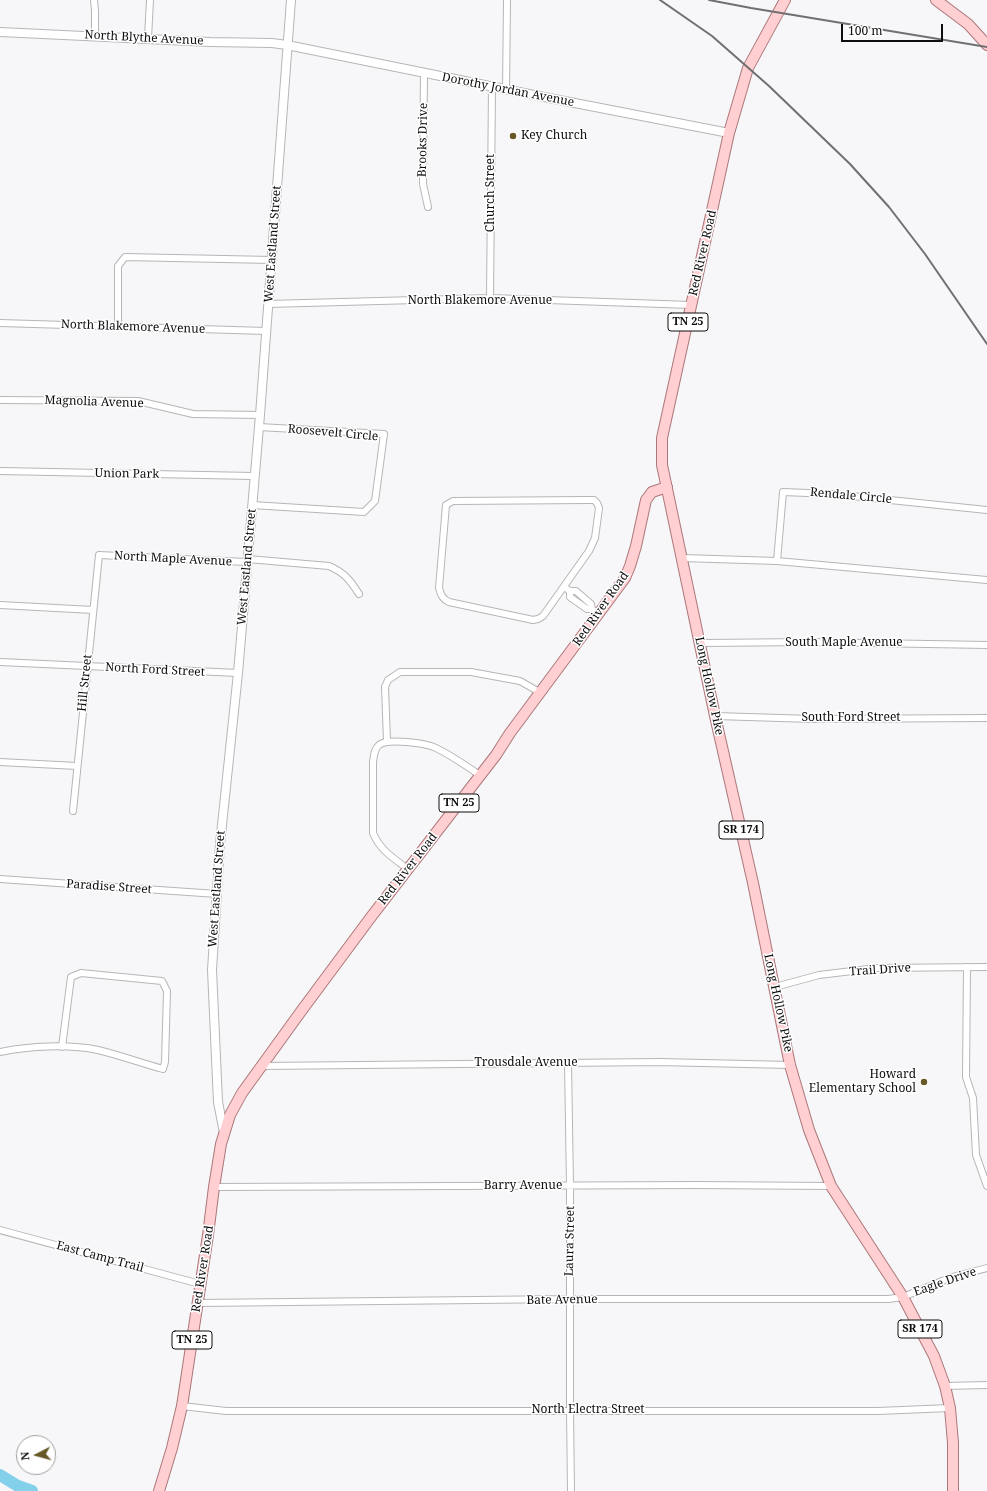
<!DOCTYPE html>
<html>
<head>
<meta charset="utf-8">
<style>
  body { margin:0 }
  #map { position:relative; width:987px; height:1491px; overflow:hidden; background:#f7f7f9; font-family:"Noto Serif",serif }
  canvas { display:block }
  .north { position:absolute; left:16px; top:1435px; width:40px; height:40px; box-sizing:border-box; background:#fff; border:1px solid #9f9f9f; border-radius:50%; rotate:264deg; font-size:11px; font-weight:700; line-height:16px; text-align:center; color:#0e0e0f }
  .north::after { content:''; display:block; margin:auto; width:14px; height:18px; background:#675926; clip-path:polygon(50% 0,100% 100%,50% 72%,0 100%) }
  .scale { position:absolute; left:841px; top:24px; width:102px; height:18px; box-sizing:border-box; border:2px solid #0e0e0f; border-top:0; padding-left:5px; font-size:12px; line-height:14px; white-space:nowrap; color:#0e0e0f; -webkit-text-stroke:3px #fff; paint-order:stroke }
</style>
</head>
<body>
<div id="map">
<canvas width="987" height="1491"></canvas>
<div class="north">N</div>
<div class="scale">100 m</div>
</div>
<script>
const ctx = document.querySelector('canvas').getContext('2d');
ctx.lineJoin = 'round';
function strokePath(path, color, width, dash) { ctx.strokeStyle = color; ctx.lineWidth = width; ctx.lineCap = dash ? 'butt' : 'round'; ctx.setLineDash(dash || []); ctx.stroke(path); }
function label(font, color, halo, rows, align = 'center') {
  ctx.font = font + ' "Noto Serif",serif'; ctx.lineWidth = 3; ctx.setLineDash([]); ctx.textBaseline = 'middle'; ctx.strokeStyle = halo; ctx.fillStyle = color; for (const [text, x, y, turn = 0] of rows) {
    ctx.save(); ctx.translate(x, y); ctx.rotate((+turn || 0) * Math.PI / 180); ctx.textAlign = isNaN(turn) ? turn : align; if (halo) ctx.strokeText(text, 0, 0); ctx.fillText(text, 0, 0); ctx.restore();
  }
}
strokePath(new Path2D(`
  M0 1475 18 1486 32 1491`), '#82d0e9', 12);
const minor = new Path2D(`
  M94 0 95 11V36
  M148 38 150 0
  M424 73 423 184 428 207
  M506 90 507 0
  M490 298 492 87
  M268 304 490 298 691 305
  M0 323 266 331
  M118 326V266L125 257 272 260
  M0 400 138 401 193 414 260 415
  M0 471 254 476
  M588 500H594L597 503 599 508 595 538 589 551 543 616 538 619 533 620 449 602C443 599 441 596 439 588L446 505 453 501Z
  M252 505 364 512 375 501 384 434 259 427
  M987 510 832 494 783 492 777 561 987 580
  M682 558 777 561
  M248 559 329 566C345 573 350 580 359 594
  M567 589 570 591H576L591 604 592 609
  M570 591V597L587 609H592L599 615
  M0 605 93 610
  M701 643 810 642 987 645
  M0 662 238 673
  M715 716 813 719 987 718
  M387 741 385 687 388 680 400 672H471L520 681 541 693
  M0 762 77 766
  M73 811 99 555 247 562
  M408 869C393 858 380 850 373 833V762C374 756 374 749 379 745 387 738 426 743 436 748 451 755 466 766 480 775
  M0 879 217 894
  M967 967 966 1077 973 1098 976 1155 987 1186
  M775 987 819 975 877 968 987 967
  M0 1052C30 1046 68 1044 98 1050 119 1055 141 1063 163 1069L165 1062 167 991 162 981 81 973 71 977 62 1047
  M568 1063 570 1186V1410L571 1491
  M261 1066 659 1062 790 1065
  M214 1187 696 1185 831 1186
  M0 1230 200 1284
  M198 1303 569 1299H888L903 1297 952 1277 987 1268
  M945 1386 987 1385
  M182 1406 226 1411H878L950 1408`);
const tertiary = new Path2D(`
  M0 32 210 42 272 43 287 45 544 97 729 133
  M224 1133 218 1102 212 970 220 844 238 673 260 415 291 0`);
const primary = new Path2D(`
  M785 0 748 68 729 133 662 438V465L715 716 753 883 790 1065 809 1130 831 1186 903 1297 934 1356 945 1386 950 1408 953 1443V1491
  M936 0 968 24 987 45
  M159 1491 172 1448 182 1406 208 1235 214 1187 221 1144 230 1115 242 1093 302 1010 371 917 496 755 510 733 625 578 630 566 636 546 646 500 652 492 667 487`);
strokePath(minor, '#b6b6b7', 8);
strokePath(tertiary, '#b6b6b7', 10);
strokePath(primary, '#ab777a', 12);
strokePath(minor, '#fff', 6);
strokePath(tertiary, '#fff', 8);
strokePath(primary, '#ffcfd1', 10);
strokePath(new Path2D(`
  M660 0 712 36 769 86 850 164 889 207 925 254 987 344
  M709 0 751 8 987 47`), '#707072', 2);
for (const [x, y, r, color] of [
  [513,136,4,"#675926"],
  [924,1082,4,"#675926"]
]) { const dot = new Path2D(); dot.arc(x, y, r, 0, 2 * Math.PI); ctx.fillStyle = color; ctx.fill(dot); strokePath(dot, '#fff', 1.5); }
for (const [x, y, w] of [
  [688,322,40],
  [459,803,40],
  [741,830,44],
  [920,1329,44],
  [192,1340,40]
]) { const box = new Path2D(); box.roundRect(x - w / 2, y - 9, w, 18, 3); ctx.fillStyle = '#fff'; ctx.fill(box); strokePath(box, '#0e0e0f', 1); }
label('bold 11px', '#0e0e0f', null, [
  ["TN 25",688,322],
  ["TN 25",459,803],
  ["SR 174",741,830],
  ["SR 174",920,1329],
  ["TN 25",192,1340]
]);
label('12px', '#0e0e0f', '#fff', [
  ["North Blythe Avenue",144,38,3],
  ["Dorothy Jordan Avenue",508,90,11],
  ["Brooks Drive",423,140,-89],
  ["Church Street",491,193,-90],
  ["West Eastland Street",273,244,-86],
  ["Red River Road",703,253,-77],
  ["North Blakemore Avenue",480,301],
  ["North Blakemore Avenue",133,327,2],
  ["Magnolia Avenue",94,402,2],
  ["Roosevelt Circle",333,433,5],
  ["Union Park",127,474,1],
  ["Rendale Circle",851,496,5],
  ["North Maple Avenue",173,559,3],
  ["West Eastland Street",247,567,-85],
  ["Red River Road",601,609,-55],
  ["South Maple Avenue",844,643],
  ["North Ford Street",155,670,3],
  ["Hill Street",85,683,-84],
  ["Long Hollow Pike",709,686,78],
  ["South Ford Street",851,718],
  ["Red River Road",408,869,-52],
  ["Paradise Street",109,887,4],
  ["West Eastland Street",217,889,-86],
  ["Trail Drive",880,970,-4],
  ["Long Hollow Pike",778,1003,78],
  ["Trousdale Avenue",526,1063],
  ["Barry Avenue",523,1186],
  ["Laura Street",570,1241,-89],
  ["East Camp Trail",100,1257,15],
  ["Red River Road",203,1269,-81],
  ["Eagle Drive",945,1282,-19],
  ["Bate Avenue",562,1300,-1],
  ["North Electra Street",588,1410]
]);
label('12px', '#0e0e0f', '#fff', [
  ["Key Church",521,136],
  ["Howard",916,1075,"right"],
  ["Elementary School",916,1089,"right"]
], 'left');
</script>
</body>
</html>
